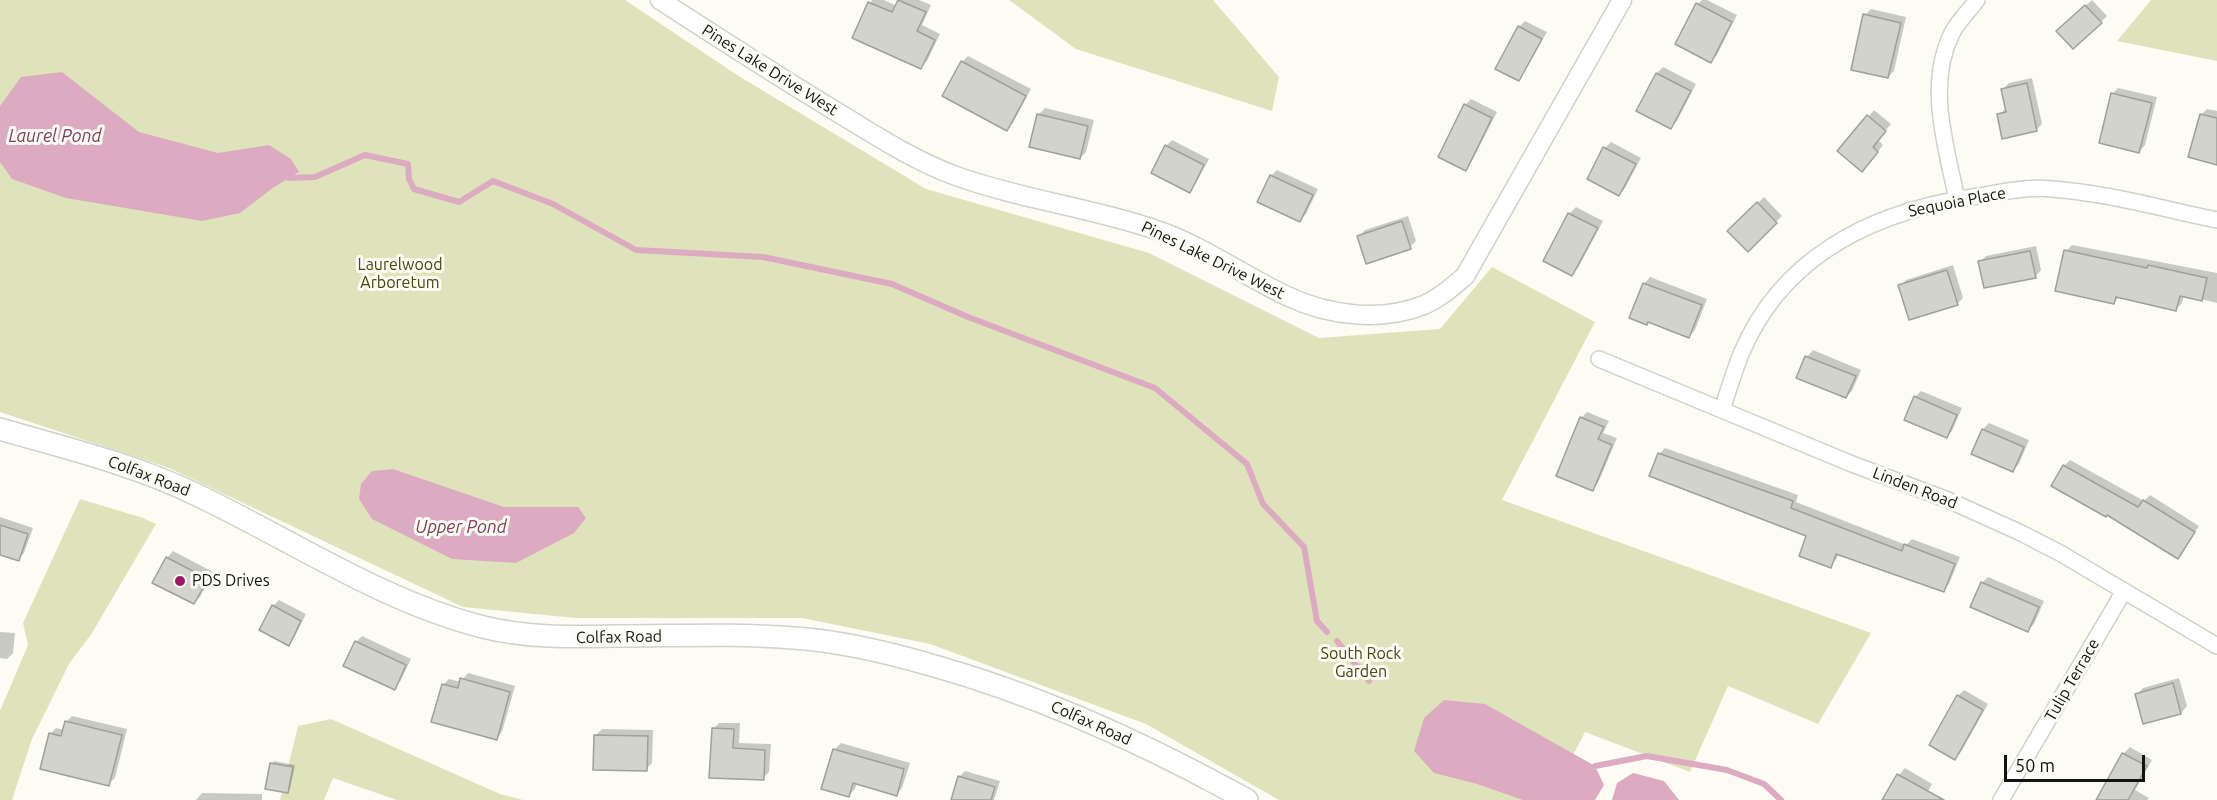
<!DOCTYPE html>
<html>
<head>
<meta charset="utf-8">
<style>
  body { margin:0 }
  #map { position:relative; width:2217px; height:800px; overflow:hidden; background:#fcfcf5; font-family:Ubuntu,sans-serif }
  canvas { display:block }
  .scale { position:absolute; left:2004px; top:755px; width:141px; height:27px; box-sizing:border-box; border:3px solid #131311; border-top:0; padding-left:8px; font-size:18px; line-height:21px; white-space:nowrap; color:#131311; -webkit-text-stroke:4px #fcfcf5; paint-order:stroke }
</style>
</head>
<body>
<div id="map">
<canvas width="2217" height="800"></canvas>
<div class="scale">50 m</div>
</div>
<script>
const ctx = document.querySelector('canvas').getContext('2d');
ctx.lineJoin = 'round';
function paint(path, color) { ctx.fillStyle = color; ctx.fill(path, 'evenodd'); }
function strokePath(path, color, width, dash) { ctx.strokeStyle = color; ctx.lineWidth = width; ctx.lineCap = dash ? 'butt' : 'round'; ctx.setLineDash(dash || []); ctx.stroke(path); }
function label(font, color, halo, rows, align = 'center') {
  ctx.font = font + ' Ubuntu,sans-serif'; ctx.lineWidth = 6; ctx.setLineDash([]); ctx.textBaseline = 'middle'; ctx.strokeStyle = halo; ctx.fillStyle = color; for (const [text, x, y, turn = 0] of rows) {
    ctx.save(); ctx.translate(x, y); ctx.rotate((+turn || 0) * Math.PI / 180); ctx.textAlign = isNaN(turn) ? turn : align; if (halo) ctx.strokeText(text, 0, 0); ctx.fillText(text, 0, 0); ctx.restore();
  }
}
paint(new Path2D(`
  M0 0H625L737 75 926 189 1149 253 1319 338 1440 329 1492 267 1595 322 1502 500 1871 633 1818 724 1728 686 1690 772 1585 732 1550 800H1279L1146 724 930 644 802 618H575L463 607 169 468 0 412Z
  M1009 0H1213L1279 77 1272 111 1076 49Z
  M2151 0H2217V61L2117 41Z
  M80 499 143 518 156 524 92 633 69 664 32 739 12 800H0V711L28 645 23 623Z
  M331 719 500 794 523 800H397L333 778 324 800H280L298 726Z`), '#dfe3bb');
paint(new Path2D(`
  M62 72 139 132 218 153 269 145 291 159 299 172 274 187 240 213 202 221 66 198 12 179 0 162V106L21 77Z
  M393 469 504 507H578L586 518 574 533 516 563 452 559 372 519 359 499 361 484 372 471Z
  M1444 700 1485 704 1595 766 1604 785 1595 800H1523L1477 784 1434 773 1414 751 1424 718Z
  M1633 773 1664 781 1679 800H1612L1617 783Z`), '#ddabc1');
paint(new Path2D(`
  M872 0H884L897 6 900 0H919L931 5 922 25 940 34 927 61 921 67 854 37Z
  M1702 0H1707L1737 15 1717 55 1711 61 1698 4Z
  M2092 0 2107 16 2101 22 2064 25Z
  M1871 9 1906 17 1894 71 1888 77 1865 15Z
  M1525 21 1547 32 1524 73 1518 80 1519 27Z
  M968 56 1031 89 1013 123 1007 129 962 62Z
  M1663 67 1696 84 1677 121 1671 127 1638 110 1657 73Z
  M2032 78 2042 124 2036 130 1998 115 2007 108 2003 89 2009 83Z
  M2118 88 2157 97 2145 145 2139 152 2112 94Z
  M1471 99 1497 112 1471 163 1465 169 1440 156 1465 105Z
  M1045 108 1094 120 1086 152 1080 158 1031 146 1039 114Z
  M2207 109 2217 111V163L2201 115Z
  M1874 110 1891 124 1878 140 1883 145 1868 164 1840 151Z
  M1172 140 1209 159 1195 185 1189 191 1166 146Z
  M1611 142 1641 158 1625 188 1619 194 1605 148Z
  M1277 170 1318 189 1306 214 1300 220 1271 176Z
  M1764 197 1782 216 1748 250 1729 231Z
  M1576 207 1603 221 1578 268 1572 274 1545 261 1570 213Z
  M1408 216 1416 241 1410 247 1359 236 1365 230Z
  M2072 245 2217 273V303L2184 295 2182 303 2176 309 2119 297 2114 302 2066 251Z
  M2036 246 2041 270 2035 277 1980 262 1986 256Z
  M1953 265 1963 298 1957 304 1900 286 1906 280Z
  M1650 277 1707 299 1695 330 1689 336 1649 321 1647 323 1644 284Z
  M1813 350 1861 370 1852 391 1846 397 1798 378 1807 357Z
  M1921 391 1962 408 1952 431 1946 437 1915 397Z
  M1587 412 1609 421 1603 433 1617 438 1598 483 1592 489 1581 418Z
  M1989 423 2029 440 2019 464 2013 470 1973 453 1983 429Z
  M1665 448 1798 495 1796 502 1906 545 1912 539 1960 557 1949 584 1943 590 1839 553 1836 560 1830 566 1808 535 1659 454Z
  M2070 460 2144 501 2150 495 2199 526 2183 551 2177 557 2064 466Z
  M0 517 33 528 24 553 18 559 0 553Z
  M173 551 213 572 200 597 194 603 155 582 167 558Z
  M1988 577 2044 601 2034 624 2028 630 1982 583Z
  M279 600 306 614 294 638 288 644 273 606Z
  M0 632 15 633 13 653 7 659 0 658Z
  M362 636 411 659 400 682 394 688 356 642Z
  M468 673 515 686 502 732 496 738 443 685 449 679 461 682Z
  M2179 678 2187 706 2181 713 2137 694 2143 688Z
  M1964 690 1988 704 1961 752 1955 758 1958 696Z
  M72 716 127 729 115 778 108 784 50 734 56 728 64 730 66 722Z
  M719 723H740L739 743 771 744 769 772 763 778 713 729Z
  M602 729 653 730 652 763 646 769 596 735Z
  M841 743 910 763 902 788 896 794 857 783 855 789 849 795 834 750Z
  M2130 747 2152 760 2135 790 2149 798 2147 800H2097L2124 753Z
  M274 761 295 765 290 789 288 791 271 764Z
  M1905 768 1932 784 1923 800H1884L1899 775Z
  M965 771 1000 781 994 800H953L959 777Z
  M202 793 262 794V800H196Z`), '#0003');
strokePath(new Path2D(`
  M289 178 315 177 365 155 408 164 409 179 414 189 459 202 493 181 553 204 636 250 763 257 892 284 968 317 1155 388 1247 464 1263 504 1304 547 1317 621 1327 632
  M1337 641 1369 681
  M1595 766 1647 756 1727 770 1764 784 1781 800`), '#ddabc1', 6);
const building = new Path2D(`
  M898 0 926 12 917 31 935 40 921 69 852 38 868 2 892 12Z
  M1696 3 1732 22 1711 63 1675 44Z
  M2085 5 2102 23 2073 49 2056 31Z
  M1863 14 1901 23 1888 78 1851 70Z
  M1518 26 1542 39 1519 81 1495 69Z
  M961 61 1026 96 1007 131 942 96Z
  M1656 73 1691 91 1671 129 1636 111Z
  M2027 83 2037 131 2002 139 1997 114 2006 112 2001 89Z
  M2111 93 2152 103 2139 153 2099 143Z
  M1464 104 1492 118 1466 171 1438 157Z
  M1037 114 1088 126 1080 159 1029 147Z
  M2200 114 2217 118V165L2188 157Z
  M1867 115 1886 131 1873 147 1878 152 1862 172 1837 151Z
  M1165 145 1204 165 1190 193 1151 173Z
  M1603 147 1636 164 1619 196 1587 179Z
  M1270 175 1313 195 1300 222 1257 202Z
  M1757 202 1777 223 1748 252 1727 231Z
  M1568 213 1598 228 1572 276 1543 261Z
  M1402 221 1411 249 1366 264 1357 236Z
  M2064 250 2147 268 2148 265 2207 278 2202 301 2180 296 2176 311 2116 297 2114 304 2055 291Z
  M2030 251 2036 278 1984 288 1978 261Z
  M1947 270 1958 305 1909 320 1898 285Z
  M1643 283 1702 305 1689 338 1648 322 1647 325 1629 318Z
  M1805 356 1856 376 1846 398 1796 378Z
  M1914 396 1957 415 1947 438 1904 420Z
  M1580 417 1604 427 1598 439 1612 445 1593 491 1556 476Z
  M1982 429 2024 447 2013 472 1971 454Z
  M1658 453 1793 501 1791 508 1902 551 1904 544 1955 564 1944 592 1836 554 1831 568 1799 556 1806 536 1649 476Z
  M2063 465 2138 507 2143 500 2195 532 2178 559 2107 515 2106 517 2051 486Z
  M0 525 28 534 19 561 0 555Z
  M166 557 208 579 194 604 152 583Z
  M1981 582 2039 607 2028 632 1970 607Z
  M272 605 301 621 289 646 259 630Z
  M355 641 406 665 395 690 343 666Z
  M460 678 510 692 497 740 431 722 442 684 458 688Z
  M2173 683 2181 714 2143 724 2135 694Z
  M1957 695 1983 710 1955 760 1929 745Z
  M65 721 122 735 109 786 40 769 49 733 61 736Z
  M712 728 734 729 733 748 765 750 764 780 709 778Z
  M594 735 648 736 647 771 593 770Z
  M833 749 904 769 897 796 853 783 849 797 821 789Z
  M2122 753 2147 766 2128 800H2096Z
  M270 763 293 767 288 793 265 789Z
  M1897 774 1944 800H1882Z
  M958 776 995 787 991 800H951Z`);
paint(building, '#d2d3cc');
strokePath(building, '#9fa099', 1.5);
const minor = new Path2D(`
  M1957 200C1946 145 1926 86 1952 33 1958 21 1969 11 1977 0
  M1599 359 1852 464 1948 500 2019 532 2060 553 2217 646
  M1722 410C1728 391 1734 372 1741 354 1781 258 1869 214 1966 198 1994 194 2023 186 2052 189 2107 193 2163 209 2217 220
  M2001 800 2124 591`);
const tertiary = new Path2D(`
  M660 0C717 37 774 74 832 109 872 133 912 160 956 176 1023 200 1095 208 1162 232 1206 248 1245 276 1287 296 1329 316 1381 322 1424 305 1440 298 1452 287 1465 276L1622 0`);
const secondary = new Path2D(`
  M0 429C65 448 133 464 195 494 290 539 381 601 483 627 527 638 571 637 615 636 675 636 735 633 794 638 841 641 886 652 931 665 1042 696 1146 744 1247 800`);
strokePath(minor, '#d0d1ca', 18);
strokePath(tertiary, '#d0d1ca', 21);
strokePath(secondary, '#d0d1ca', 24);
strokePath(minor, '#fff', 15);
strokePath(tertiary, '#fff', 18);
strokePath(secondary, '#fff', 21);
for (const [x, y, r, color] of [
  [180,581,6,"#9c1566"]
]) { const dot = new Path2D(); dot.arc(x, y, r, 0, 2 * Math.PI); ctx.fillStyle = color; ctx.fill(dot); strokePath(dot, '#fcfcf5', 2); }
label('16px', '#131311', '#fcfcf5', [
  ["Pines Lake Drive West",770,70,32],
  ["Sequoia Place",1957,202,-11],
  ["Pines Lake Drive West",1213,260,26],
  ["Colfax Road",149,476,21],
  ["Linden Road",1915,488,21],
  ["Colfax Road",619,637,-1],
  ["Tulip Terrace",2072,680,-60],
  ["Colfax Road",1091,723,24]
]);
label('16px', '#44470e', '#fcfcf5', [
  ["Laurelwood",400,265],
  ["Arboretum",400,283],
  ["South Rock",1361,654],
  ["Garden",1361,672]
]);
label('16px', '#131311', '#fcfcf5', [
  ["PDS Drives",192,581]
], 'left');
label('italic 18px', '#7c3e5d', '#fcfcf5', [
  ["Laurel Pond",55,136],
  ["Upper Pond",461,527]
]);
</script>
</body>
</html>
